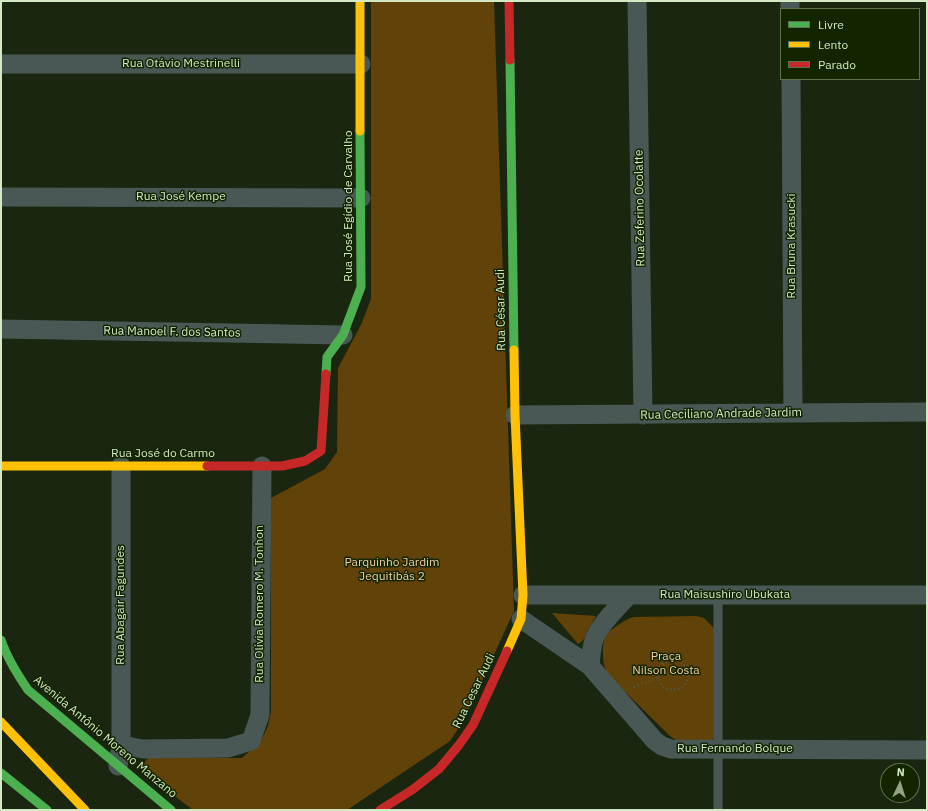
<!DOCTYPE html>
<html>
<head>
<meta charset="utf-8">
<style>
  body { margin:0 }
  #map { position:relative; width:928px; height:811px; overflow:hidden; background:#1b2610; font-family:"IBM Plex Sans",sans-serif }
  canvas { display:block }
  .frame { position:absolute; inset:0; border:2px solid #d3e8c3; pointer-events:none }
  .legend { position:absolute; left:780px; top:8px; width:140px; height:72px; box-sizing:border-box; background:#122400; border:1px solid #5f724e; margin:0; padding:5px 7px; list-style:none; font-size:12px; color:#d3e8c3 }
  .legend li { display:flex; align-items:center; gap:8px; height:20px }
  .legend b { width:20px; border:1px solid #5f724e }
  .north { position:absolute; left:880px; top:763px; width:40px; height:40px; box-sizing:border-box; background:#122400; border:1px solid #5f724e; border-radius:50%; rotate:4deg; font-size:11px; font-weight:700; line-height:16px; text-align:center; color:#d3e8c3 }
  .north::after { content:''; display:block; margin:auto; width:14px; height:18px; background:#93a484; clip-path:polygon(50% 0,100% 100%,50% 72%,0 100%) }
</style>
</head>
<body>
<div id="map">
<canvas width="928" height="811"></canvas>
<div class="frame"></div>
<ul class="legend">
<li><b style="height:5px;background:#4caf50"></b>Livre</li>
<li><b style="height:5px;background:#ffc107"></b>Lento</li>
<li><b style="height:5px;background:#c62828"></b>Parado</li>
</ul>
<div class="north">N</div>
</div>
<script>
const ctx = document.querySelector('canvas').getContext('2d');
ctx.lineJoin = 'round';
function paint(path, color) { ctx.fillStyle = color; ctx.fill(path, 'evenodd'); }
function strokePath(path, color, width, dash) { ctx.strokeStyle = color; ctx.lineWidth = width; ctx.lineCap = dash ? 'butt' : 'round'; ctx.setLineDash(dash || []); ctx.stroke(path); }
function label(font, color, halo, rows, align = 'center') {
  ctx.font = font + ' "IBM Plex Sans",sans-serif'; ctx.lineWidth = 3; ctx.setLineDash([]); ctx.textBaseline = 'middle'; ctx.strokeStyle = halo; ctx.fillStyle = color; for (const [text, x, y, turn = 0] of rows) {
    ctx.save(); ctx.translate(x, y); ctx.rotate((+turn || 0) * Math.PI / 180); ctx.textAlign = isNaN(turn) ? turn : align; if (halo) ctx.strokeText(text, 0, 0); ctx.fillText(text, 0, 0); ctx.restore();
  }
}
paint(new Path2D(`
  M371 1H494L514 611 464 720 450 741 347 810H193L145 773 143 765 148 758H242L261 741 268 726 271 712V498L325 469 337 452 338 368 361 325 371 299Z
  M552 613 596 616C593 621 590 626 587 631 585 637 584 641 578 644Z
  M696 616 704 618 715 629 714 737 709 746 679 742 670 736 612 679C605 670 603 665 603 653 602 639 607 632 618 625 624 621 628 618 635 617Z`), '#614209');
strokePath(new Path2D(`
  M658 675a15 15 0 1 1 30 0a15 15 0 1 1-30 0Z
  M634 687 658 678`), '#515d53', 2.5, [1, 3]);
strokePath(new Path2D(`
  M718 810V595`), '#495854', 9);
strokePath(new Path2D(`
  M637 1 643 415
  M790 1V9
  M1 64H361
  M791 79 793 413
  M1 197 361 198
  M1 329 343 335
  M515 415 927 412
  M523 595H927
  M521 619 590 666 655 741 662 746 671 749 927 750
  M590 666C591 657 591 644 596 635 603 621 618 607 629 595
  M121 745V466
  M118 766 121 745 143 749 228 748 251 741 260 715 262 466`), '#495854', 19);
strokePath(new Path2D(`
  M510 60 514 350
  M326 374 327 357 343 335 361 287 360 131
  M1 640C7 658 17 674 28 690L171 810
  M1 773 47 810`), '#4caf50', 9);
strokePath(new Path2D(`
  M360 1V131
  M1 466H207
  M507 651 521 619 523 595 515 415 514 350
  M1 722 85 810`), '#ffc107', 9);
strokePath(new Path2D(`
  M509 1 510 60
  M207 466H282L305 461 321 451 326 374
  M380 810 412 790 439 769 459 745 473 725 507 651`), '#c62828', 9);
label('12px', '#d3e8c3', '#122400', [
  ["Rua Otávio Mestrinelli",181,64],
  ["Rua José Kempe",181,197],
  ["Rua José Egídio de Carvalho",349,206,-90],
  ["Rua Zeferino Ocolatte",640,208,-91],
  ["Rua Bruna Krasucki",792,246,-90],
  ["Rua César Audi",501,310,-91],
  ["Rua Manoel F. dos Santos",172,332,1],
  ["Rua Ceciliano Andrade Jardim",721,414,-1],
  ["Rua José do Carmo",163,454],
  ["Rua Maisushiro Ubukata",725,595],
  ["Rua Olívia Romero M. Tonhon",260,604,-90],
  ["Rua Abagair Fagundes",121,605,-90],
  ["Rua Cesar Audi",474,691,-64],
  ["Avenida Antônio Moreno Manzano",105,737,40],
  ["Rua Fernando Bolque",735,749]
]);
label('12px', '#f4ce9f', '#122400', [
  ["Parquinho Jardim",392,563],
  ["Jequitibás 2",392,577],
  ["Praça",666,657],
  ["Nilson Costa",666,671]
]);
</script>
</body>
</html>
